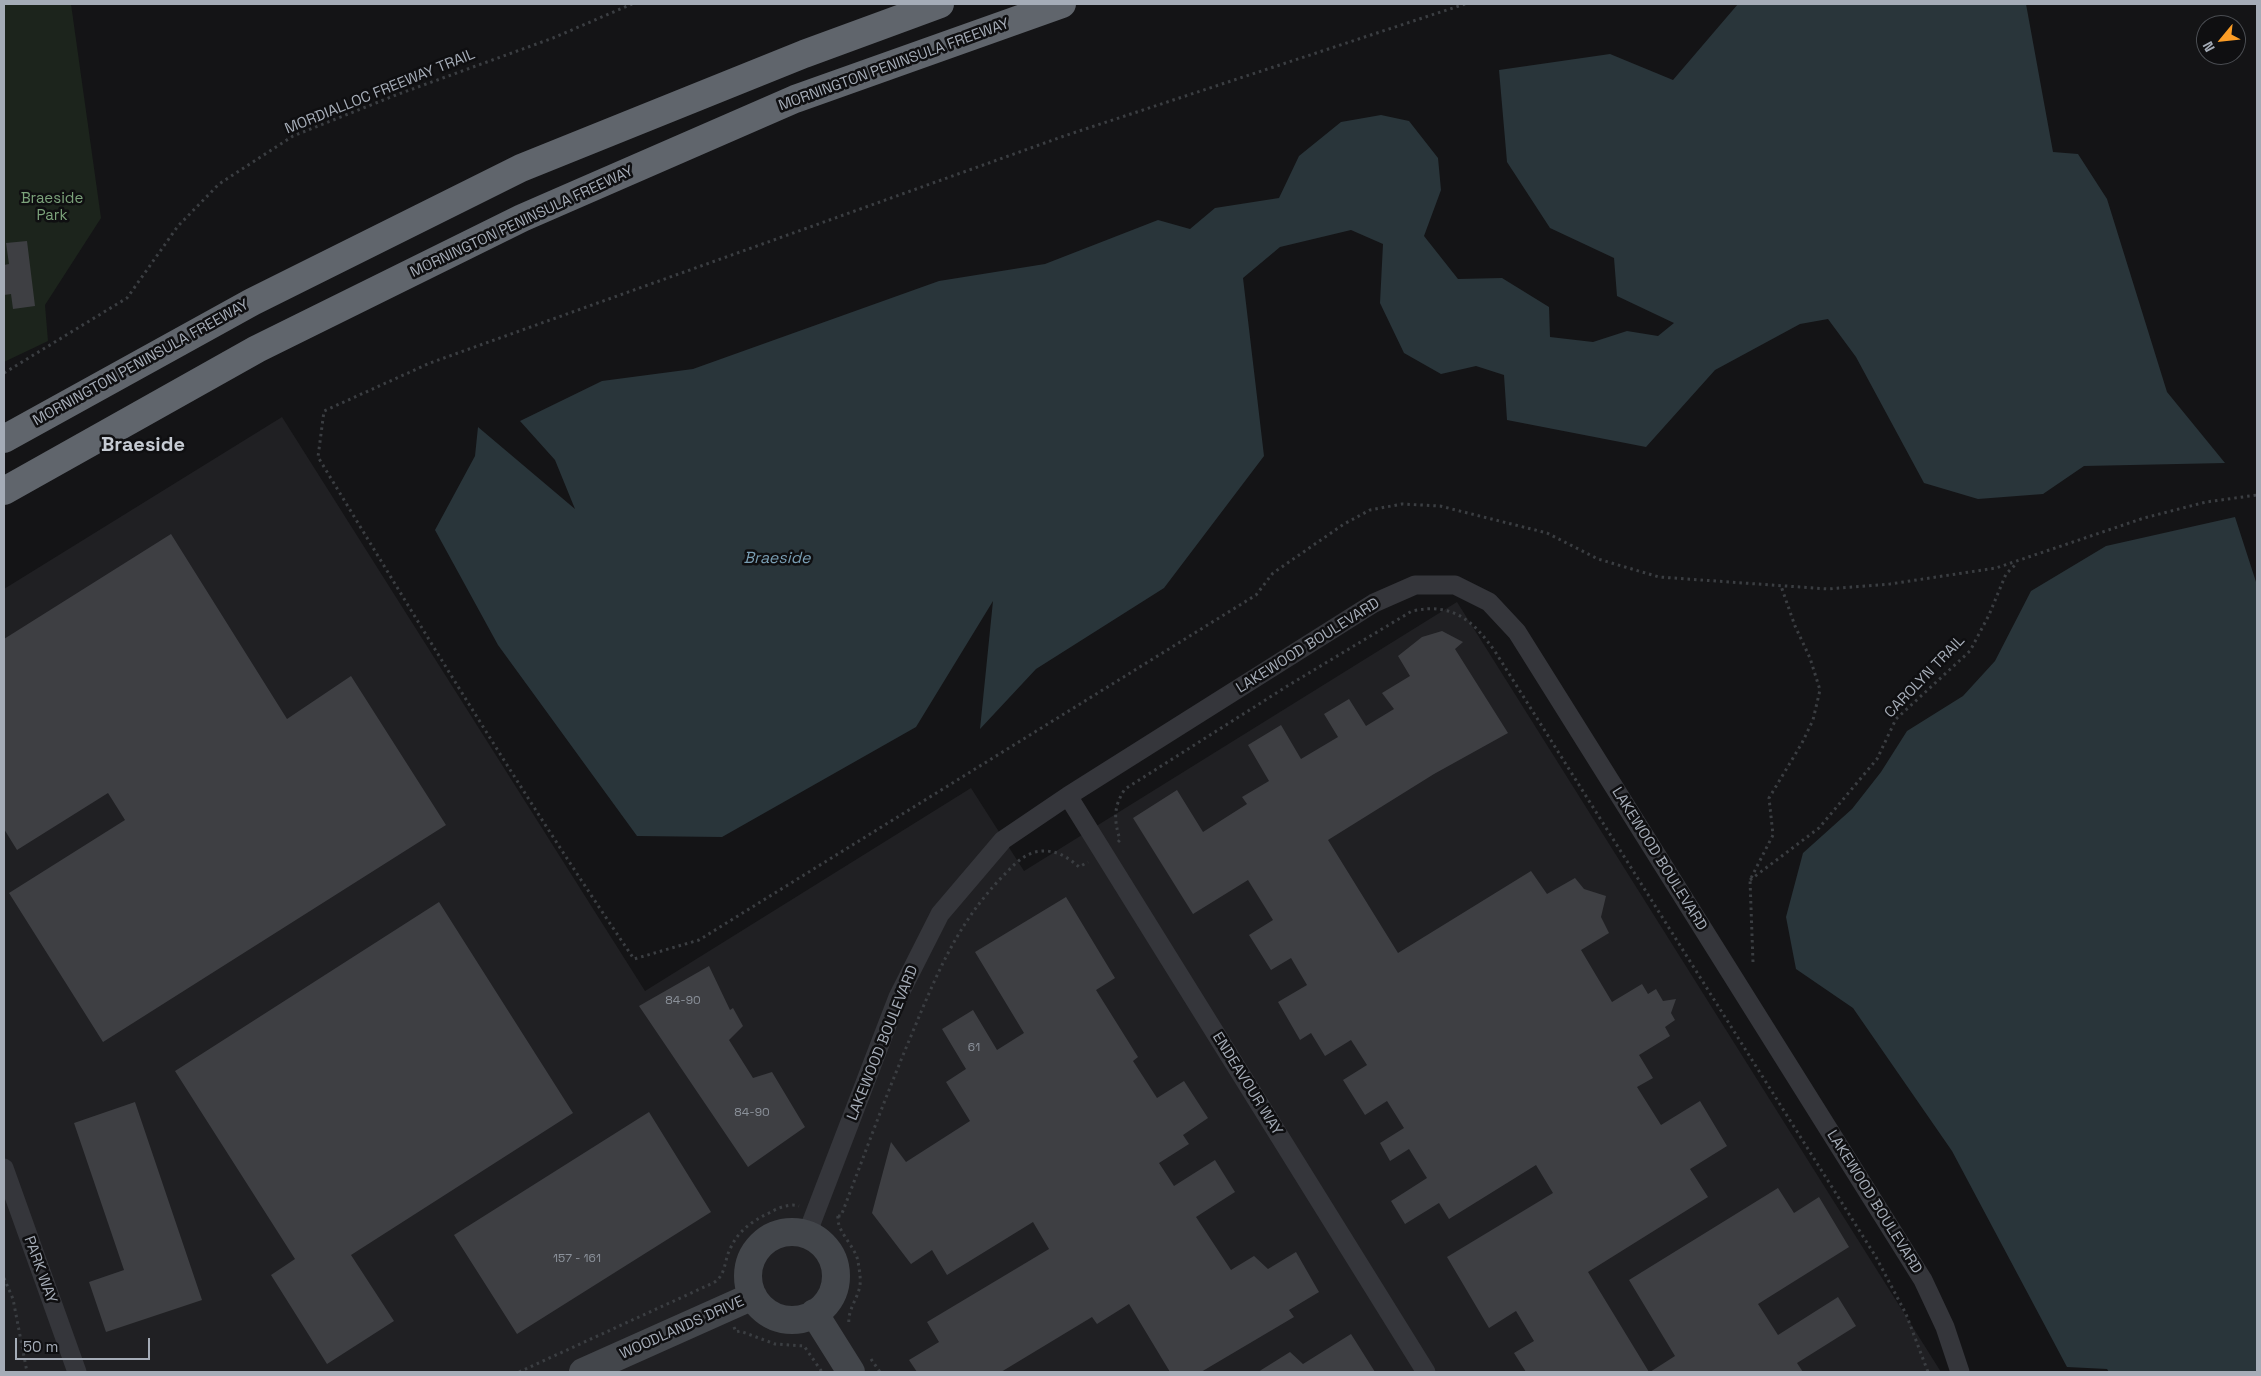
<!DOCTYPE html>
<html>
<head>
<meta charset="utf-8">
<style>
  body { margin:0 }
  #map { position:relative; width:2261px; height:1376px; overflow:hidden; background:#141416; font-family:"Space Grotesk",sans-serif }
  canvas { display:block }
  .frame { position:absolute; inset:0; border:5px solid #a5acb7; pointer-events:none }
  .north { position:absolute; left:2196px; top:15px; width:50px; height:50px; box-sizing:border-box; background:#0f0f11; border:1px solid #4b4e53; border-radius:50%; rotate:242deg; font-size:14px; font-weight:700; line-height:20px; text-align:center; color:#a5acb7 }
  .north::after { content:''; display:block; margin:auto; width:18px; height:22px; background:#fc9d26; clip-path:polygon(50% 0,100% 100%,50% 72%,0 100%) }
  .scale { position:absolute; left:15px; top:1338px; width:135px; height:22px; box-sizing:border-box; border:2px solid #a5acb7; border-top:0; padding-left:6px; font-size:15px; line-height:18px; white-space:nowrap; color:#a5acb7; -webkit-text-stroke:4px #0f0f11; paint-order:stroke }
</style>
</head>
<body>
<div id="map">
<canvas width="2261" height="1376"></canvas>
<div class="frame"></div>
<div class="north">N</div>
<div class="scale">50 m</div>
</div>
<script>
const ctx = document.querySelector('canvas').getContext('2d');
ctx.lineJoin = 'round';
function paint(path, color) { ctx.fillStyle = color; ctx.fill(path, 'evenodd'); }
function strokePath(path, color, width, dash) { ctx.strokeStyle = color; ctx.lineWidth = width; ctx.lineCap = dash ? 'butt' : 'round'; ctx.setLineDash(dash || []); ctx.stroke(path); }
function label(font, color, halo, rows, align = 'center') {
  ctx.font = font + ' "Space Grotesk",sans-serif'; ctx.lineWidth = 5; ctx.setLineDash([]); ctx.textBaseline = 'middle'; ctx.strokeStyle = halo; ctx.fillStyle = color; for (const [text, x, y, turn = 0] of rows) {
    ctx.save(); ctx.translate(x, y); ctx.rotate((+turn || 0) * Math.PI / 180); ctx.textAlign = isNaN(turn) ? turn : align; if (halo) ctx.strokeText(text, 0, 0); ctx.fillText(text, 0, 0); ctx.restore();
  }
}
paint(new Path2D(`
  M282 417 645 991 971 788 1024 871 1457 602 1941 1372H4V589Z`), '#202023');
paint(new Path2D(`
  M4 4H71L101 218 45 305 48 341 4 362Z`), '#1c241c');
paint(new Path2D(`
  M1738 4H2026L2053 152 2078 154 2107 199 2167 392 2225 463 2084 466 2043 494 1978 499 1924 483 1856 357 1828 319 1800 324 1715 370 1646 447 1507 420 1504 375 1476 366 1441 374 1404 353 1380 303 1383 244 1351 230 1280 247 1243 278 1264 456 1164 588 1036 669 980 729 993 601 916 727 722 837 637 836 498 645 435 530 475 456 478 427 575 509 555 460 520 421 602 381 693 369 939 281 1045 264 1158 220 1190 229 1215 208 1279 198 1299 156 1341 122 1381 115 1409 121 1438 158 1441 190 1424 236 1458 279 1502 278 1549 307 1550 337 1593 342 1627 331 1658 336 1674 323 1617 296 1614 258 1550 228 1507 162 1499 70 1610 54 1673 80Z
  M2235 517 2257 585V1372H2109L2107 1369 2067 1367 1952 1151 1853 1008 1796 969 1786 917 1803 853 1852 809 1881 772 1907 731 1963 696 1995 661 2031 591 2106 546Z`), '#29353a');
paint(new Path2D(`
  M27 241 35 306 13 309 11 294 4 295V265L9 264 6 243Z
  M171 534 287 719 351 676 446 825 103 1042 9 893 125 820 108 793 17 850 4 829V639Z
  M1442 631 1463 642 1455 649 1508 733 1434 774 1328 840 1398 953 1531 871 1547 894 1575 878 1584 889 1606 896 1601 917 1609 933 1581 950 1612 1002 1642 984 1648 994 1656 989 1663 1001 1676 999 1671 1013 1675 1020 1665 1027 1670 1036 1639 1055 1653 1078 1637 1087 1661 1125 1700 1101 1727 1146 1690 1169 1708 1197 1588 1272 1649 1372H1526L1514 1353 1534 1341 1516 1311 1489 1328 1447 1257 1553 1193 1536 1165 1449 1219 1439 1203 1405 1224 1391 1201 1427 1178 1409 1149 1390 1161 1380 1143 1404 1128 1387 1101 1365 1115 1343 1080 1367 1065 1351 1040 1325 1056 1311 1033 1300 1040 1278 1002 1307 985 1291 958 1271 970 1249 935 1273 920 1248 880 1193 914 1133 818 1177 790 1203 832 1247 804 1242 797 1269 781 1248 745 1281 725 1301 759 1338 737 1324 714 1349 699 1366 726 1394 709 1382 693 1410 676 1398 656 1422 637Z
  M1066 897 1115 978 1096 990 1138 1057 1133 1061 1157 1098 1184 1081 1208 1118 1183 1135 1189 1144 1159 1163 1174 1186 1215 1160 1235 1192 1196 1217 1231 1270 1254 1256 1268 1269 1296 1252 1319 1292 1289 1310 1294 1317 1201 1372H1170L1129 1304 1097 1324 1092 1317 1001 1372H917L909 1360 939 1342 927 1322 1049 1249 1033 1222 947 1275 932 1250 911 1264 872 1213 891 1142 906 1162 970 1121 946 1082 966 1069 942 1029 973 1010 997 1050 1024 1033 975 952Z
  M439 902 573 1113 351 1255 394 1321 327 1364 271 1275 295 1259 175 1071Z
  M709 966 730 1010 733 1008 743 1026 729 1040 753 1078 772 1072 805 1127 748 1167 639 1006Z
  M135 1102 202 1300 106 1332 89 1282 124 1270 74 1123Z
  M649 1112 711 1212 517 1334 454 1235Z
  M1778 1188 1794 1213 1819 1197 1849 1247 1758 1304 1778 1335 1838 1297 1856 1326 1797 1363 1803 1372H1650L1675 1356 1629 1280Z
  M1351 1334 1375 1372H1258L1290 1352 1303 1364Z`), '#3e3f43');
strokePath(new Path2D(`
  M1465 4 1067 135 430 363 324 411 318 457C421 627 523 796 634 959L699 940 1256 595 1273 573 1344 524 1370 510 1402 504 1440 506 1547 533 1598 559 1659 577 1828 589 1890 584 1996 568 2144 518 2206 502 2257 495
  M4 373 127 298 178 226 219 184 293 136 396 95 553 38 632 4
  M1118 842 1120 840C1114 820 1113 807 1125 789L1289 685 1412 611C1453 602 1474 621 1496 653L1876 1257 1906 1314 1928 1372
  M1750 880 1819 828 1877 759 1896 719 1970 651 1989 615 2006 574 2017 563
  M1753 962 1750 880 1773 835 1769 798 1802 743 1813 720 1820 690 1810 658 1795 626 1781 586
  M838 1216H841C864 1156 886 1095 911 1036 936 976 956 925 1002 877 1012 867 1021 856 1035 852 1053 848 1067 856 1079 867L1088 862
  M838 1216C836 1231 855 1246 858 1261 859 1269 861 1277 860 1285 858 1299 847 1310 849 1325
  M4 1278 13 1299 27 1372
  M734 1327 736 1332 740 1331 775 1344 804 1346 822 1372
  M871 1359 880 1372
  M519 1372 713 1283C726 1276 724 1261 730 1249 738 1231 752 1221 769 1213 778 1208 789 1203 799 1206`), '#3b3e42', 3, [2.5, 4]);
strokePath(new Path2D(`
  M1068 796 1426 1372
  M4 1168 77 1372
  M807 1234 898 997 940 914 1003 840 1068 796 1374 603 1415 585H1455L1489 602 1517 632 1923 1280 1945 1327 1960 1372`), '#35363b', 19);
strokePath(new Path2D(`
  M748 1276a44 44 0 1 1 88 0a44 44 0 1 1-88 0Z
  M814 1313 851 1372
  M583 1372 753 1296`), '#43464b', 28);
strokePath(new Path2D(`
  M4 439 252 302 521 168 804 54 940 4
  M4 491 257 349 522 218 795 99 1062 4`), '#60656c', 28);
label('12px', '#8b919a', null, [
  ["84-90",683,1001],
  ["61",974,1048],
  ["84-90",752,1113],
  ["157 - 161",577,1259]
]);
label('15px', '#a5acb7', '#0f0f11', [
  ["MORNINGTON PENINSULA FREEWAY",894,65,-20],
  ["MORDIALLOC FREEWAY TRAIL",380,92,-22],
  ["MORNINGTON PENINSULA FREEWAY",522,222,-25],
  ["MORNINGTON PENINSULA FREEWAY",141,363,-29],
  ["LAKEWOOD BOULEVARD",1308,646,-32],
  ["CAROLYN TRAIL",1925,677,-46],
  ["LAKEWOOD BOULEVARD",1659,859,58],
  ["LAKEWOOD BOULEVARD",883,1043,-68],
  ["ENDEAVOUR WAY",1247,1084,58],
  ["LAKEWOOD BOULEVARD",1874,1202,58],
  ["PARK WAY",40,1270,70],
  ["WOODLANDS DRIVE",682,1328,-24]
]);
label('15px', '#7ca37b', '#0f0f11', [
  ["Braeside",52,199],
  ["Park",52,216]
]);
label('italic 16px', '#7a9fb4', '#0f0f11', [
  ["Braeside",777,559]
]);
label('bold 20px', '#c6cbd3', '#0f0f11', [
  ["Braeside",143,446]
]);
</script>
</body>
</html>
